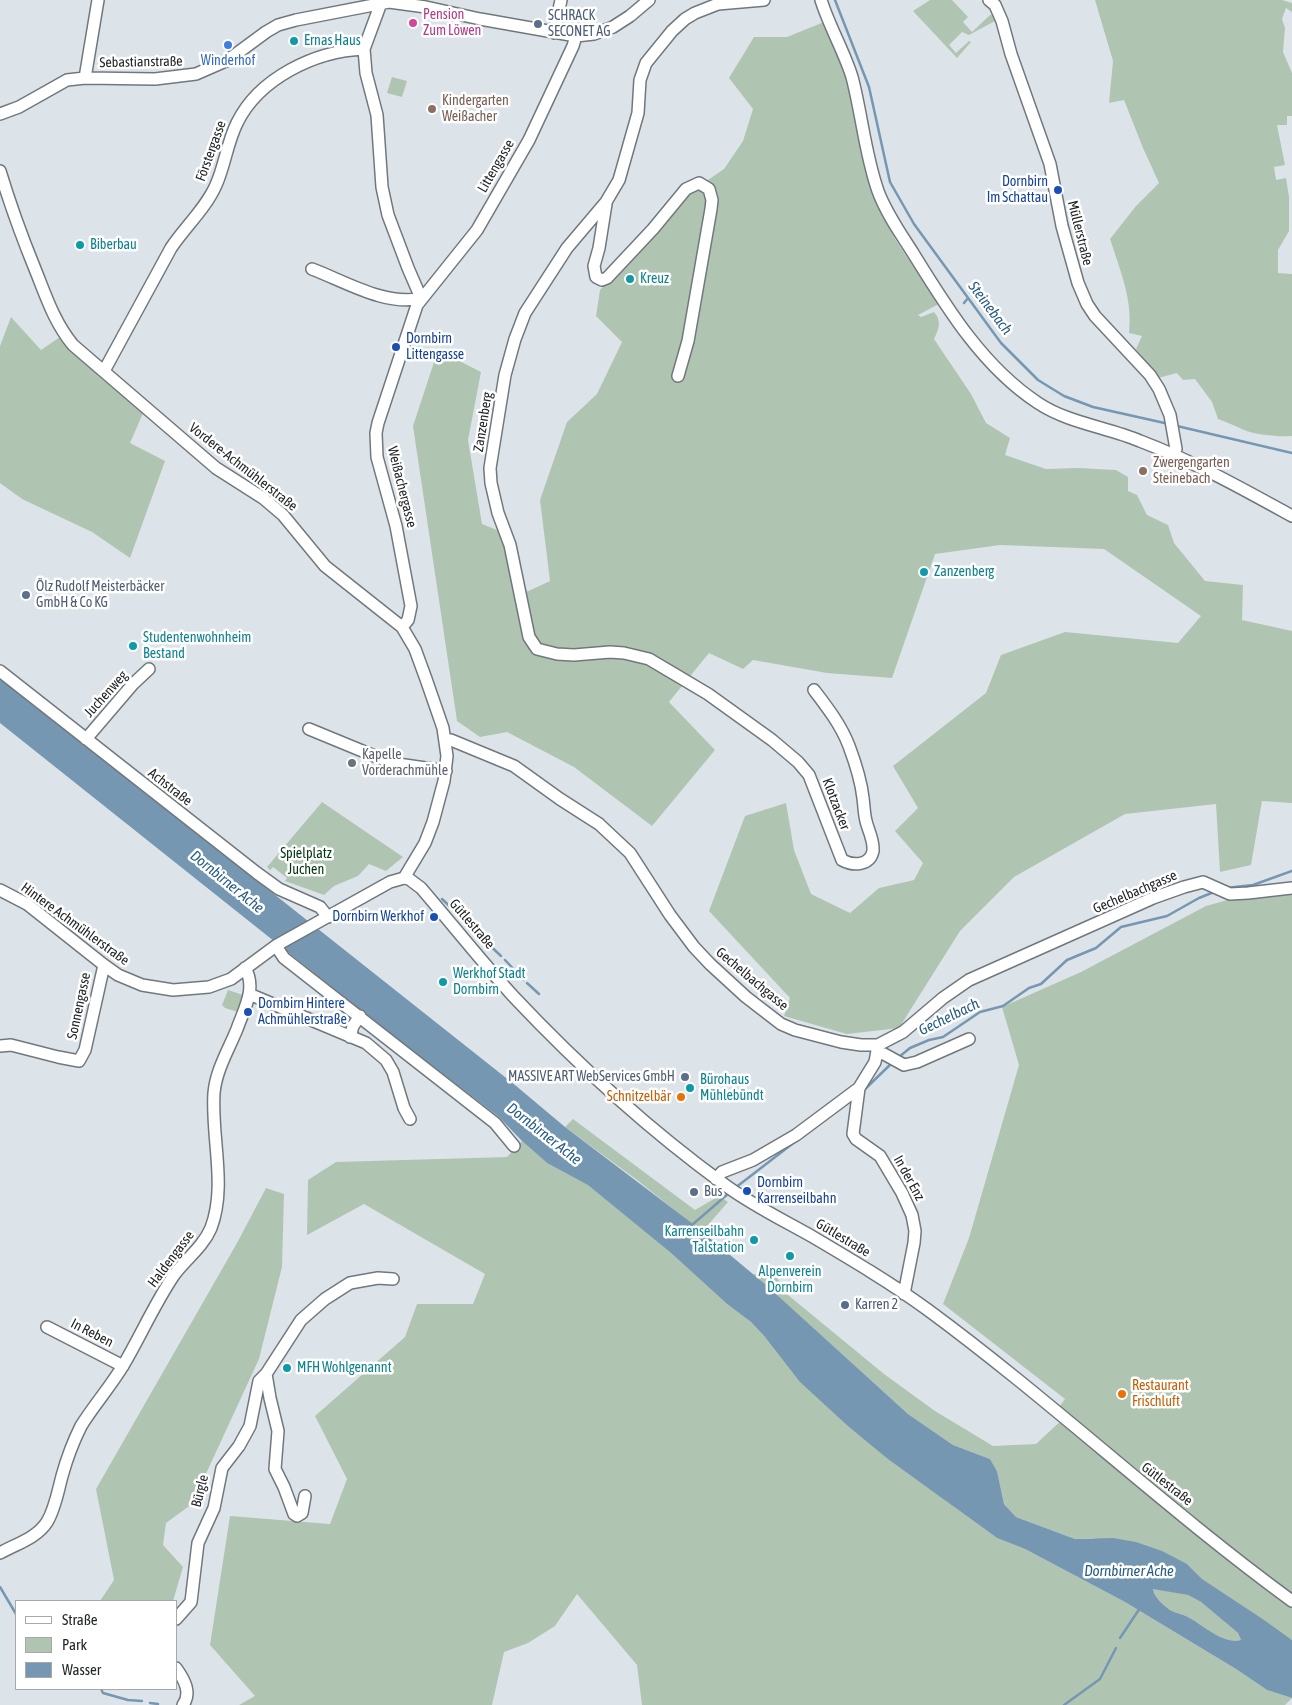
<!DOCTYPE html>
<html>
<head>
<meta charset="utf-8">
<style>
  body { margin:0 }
  #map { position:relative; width:1292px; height:1705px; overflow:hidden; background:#dce4ea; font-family:"Asap Condensed",sans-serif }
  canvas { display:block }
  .legend { position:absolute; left:15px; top:1600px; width:162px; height:90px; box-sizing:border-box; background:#fff; border:1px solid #a7a8a9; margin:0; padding:6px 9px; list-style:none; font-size:15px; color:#232628 }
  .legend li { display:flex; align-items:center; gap:10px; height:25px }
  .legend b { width:25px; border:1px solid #a7a8a9 }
</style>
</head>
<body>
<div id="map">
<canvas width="1292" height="1705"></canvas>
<ul class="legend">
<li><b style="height:6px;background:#fff"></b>Straße</li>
<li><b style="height:14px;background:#b0c5b1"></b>Park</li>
<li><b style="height:14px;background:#7697b2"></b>Wasser</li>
</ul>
</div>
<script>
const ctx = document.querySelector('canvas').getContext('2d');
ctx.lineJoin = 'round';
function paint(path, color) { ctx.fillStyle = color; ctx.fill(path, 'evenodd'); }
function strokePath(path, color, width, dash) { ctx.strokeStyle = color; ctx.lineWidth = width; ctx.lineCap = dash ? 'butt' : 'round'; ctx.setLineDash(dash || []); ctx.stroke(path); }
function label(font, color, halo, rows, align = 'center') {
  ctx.font = font + ' "Asap Condensed",sans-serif'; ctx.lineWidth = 5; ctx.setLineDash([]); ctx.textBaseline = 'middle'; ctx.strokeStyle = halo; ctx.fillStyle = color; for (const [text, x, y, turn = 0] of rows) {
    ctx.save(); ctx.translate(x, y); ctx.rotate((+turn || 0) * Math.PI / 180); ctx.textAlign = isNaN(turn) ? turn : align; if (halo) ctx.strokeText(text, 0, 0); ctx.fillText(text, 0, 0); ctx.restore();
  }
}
paint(new Path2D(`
  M930 0H952L968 17 963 22 972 32 990 15H992L995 21 969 35 962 32 949 45 956 53 969 41 971 42 957 58 913 11Z
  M1095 0H1282L1292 3V12L1286 8 1282 19 1285 28 1283 52 1292 73V116H1287V125H1277L1285 165 1274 167 1276 180 1286 178 1289 197V231L1278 250V273L1292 274V436C1279 437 1256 435 1244 430 1235 426 1227 422 1218 419L1212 402 1195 379 1183 380 1177 373 1158 378 1136 349 1142 336 1129 333C1133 300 1120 270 1110 239L1136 206 1159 183 1143 148 1124 100 1109 103 1113 61Z
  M824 22 847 77 862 157 875 193 895 239 939 304 918 315 921 317 934 312C942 321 939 329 934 339L971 394 986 423 1010 438 1005 455 1046 469 1078 468 1116 470 1128 477V491L1137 495 1147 515 1168 525 1174 543 1205 581 1243 585 1242 620 1292 631V803L1262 801 1251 865 1220 872 1216 804 1125 814 1014 877 960 931 899 1028 847 1034 784 1016 790 998 709 911 745 816 786 803 794 850 811 894 850 913 879 888 914 880 923 863 895 831 918 808 893 766 986 693 1001 655 1065 632 1178 643 1201 616 1104 549 1000 545 935 554 892 678 827 673 753 660 743 669 709 653 669 702 715 750 652 826 574 767 507 732 480 737 457 721 413 426 438 350 481 372 468 440 482 524 502 532 524 593 550 581 540 500 567 422 597 394 622 342 596 316 600 290 678 204 705 182 724 169 743 141 753 109 729 78 754 37H787Z
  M392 77 407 81 402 97 387 93Z
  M11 317 41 350 60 337 102 379 144 411 130 443 165 461 130 558 92 532 22 499 0 483V346Z
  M322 802 403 857 386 871 369 864 358 876 334 886 324 895 285 881 287 878 273 867 270 870 267 867Z
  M1292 882V1640L1201 1579 1187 1564 1093 1538 1075 1539 1016 1517 1004 1504 997 1471 990 1459 953 1445 908 1414 753 1274 776 1276 788 1295 884 1374 935 1411 993 1446 1036 1444 1065 1417 1057 1410 1065 1399 943 1304 969 1238 1019 1065 1002 1007 1081 972 1206 906Z
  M228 990 243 995 238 1012 225 1008 222 1005Z
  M573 1119 695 1210 719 1196 728 1202 702 1232 637 1180 565 1127Z
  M522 1141 547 1163 588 1184 671 1253 727 1304 751 1322 849 1427 961 1512 997 1538 1025 1549 1125 1602 1236 1669 1267 1690 1292 1698 1285 1705H642L637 1665 577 1594 555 1626 528 1643 504 1652 492 1705H239L255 1696 210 1645 230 1516 330 1524 347 1479 315 1416 405 1337 417 1304H473L485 1274 364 1204 307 1235 308 1180 336 1162 507 1157Z
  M266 1188 284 1194 282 1267 259 1359 192 1504 166 1523 163 1545 183 1567 173 1601H100L114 1580 96 1489 237 1243Z
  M1153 1588 1188 1595 1201 1602 1238 1633 1241 1640C1224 1645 1203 1625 1188 1617 1182 1614 1175 1613 1170 1610 1162 1605 1154 1597 1153 1588Z`), '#b0c5b1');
paint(new Path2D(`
  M0 677 515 1085 565 1127 693 1224 766 1285 908 1414 953 1445 990 1459 997 1471 1004 1504 1016 1517 1075 1539 1113 1538 1136 1542 1162 1551 1187 1564 1202 1579 1264 1620 1292 1640V1698L1267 1690 1236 1669 1125 1602 1025 1549 997 1538 888 1459 849 1427 800 1382 765 1337 751 1322 727 1304 671 1253 588 1185 547 1163 522 1141 499 1117 387 1031 0 723ZM1153 1589 1188 1595 1201 1602 1238 1633 1241 1640C1224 1645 1203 1625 1188 1617 1182 1614 1175 1613 1170 1610 1163 1605 1154 1597 1153 1589Z`), '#7697b2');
strokePath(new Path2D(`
  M835 0 869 87 890 182 914 224 1001 343 1038 380 1064 396 1093 407 1169 424
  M964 303 968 298
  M1177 426 1292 453
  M1226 888 1253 885 1292 871
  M442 899 461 917
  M464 920 479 935
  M484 940 501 956
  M505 960 524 980
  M527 983 539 994
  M899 1057 910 1048 929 1040 943 1037 980 1012 1003 1006 1029 988 1041 984 1067 960 1096 948 1121 927 1167 916 1199 898 1214 892
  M863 1091 893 1062
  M735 1188 796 1141
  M692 1225 729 1193
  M0 1587 16 1614
  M1120 1638 1140 1608
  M101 1689 103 1693 128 1700 142 1701
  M150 1703 158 1704
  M1064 1705 1100 1679 1116 1648`), '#7697b2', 2.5);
const minor = new Path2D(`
  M764 0 718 4 695 13 685 19 672 31 646 63 640 80 638 113 619 180 606 202 567 248 525 313 515 339 505 375 490 468 491 483 498 513 510 545 529 637 537 649 557 654 574 655 610 652 624 653 649 659 708 694 772 740 798 762 809 775 842 860C853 866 870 866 873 851 874 840 868 830 866 821 864 813 864 805 863 798 861 780 855 762 849 746 841 725 827 707 814 690
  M821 0C829 26 844 51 852 77 862 115 865 154 878 191 886 213 901 234 913 253 947 308 983 367 1038 403 1068 423 1107 427 1140 441 1193 461 1243 489 1292 516
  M989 0 995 5 1002 21 1011 54 1050 164 1062 226 1078 283 1087 304 1095 316 1150 375 1159 389 1170 415 1176 449 1174 454
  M381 3 364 49 366 73 377 115 382 187 388 215 408 268 421 298
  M554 33 561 0
  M85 78 98 0
  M0 114 19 107 67 80 85 78 155 79 196 74 228 60 266 32 278 25 296 20 389 2 426 7 480 19 576 36 594 34 613 27 630 16 649 0
  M0 171C10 204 22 237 35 269 46 296 54 322 73 345L216 468 263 498 283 515 325 566 402 627 415 649 426 679 443 728 447 756 444 781 433 822 425 843 404 878
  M606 204 599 248 594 266 596 277 602 280 607 278 653 229 686 189 699 183 709 189 712 200 711 209 688 341 678 376
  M312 269C344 281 387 307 421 298
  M104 371 171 248C185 227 206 208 216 185 225 165 227 143 237 123 259 78 315 51 364 49
  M402 627 408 620 411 606 396 526 377 457 376 433 378 423 417 305 477 230 529 140 573 46 576 36
  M0 671 257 873 279 889 320 907 328 917
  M309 729 377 757 398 764 446 771
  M86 739 133 684 149 669
  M445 740H451L514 766 560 799 599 824 630 853 670 915 694 947 710 964 746 997 781 1024 795 1030 841 1042 861 1045H878L903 1032 943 998 969 980 1153 898 1184 887 1203 882 1230 894 1248 893 1292 888
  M404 878 409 879 421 888C452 924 481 961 513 996 578 1065 648 1129 725 1185 752 1205 783 1220 813 1237 852 1260 891 1283 928 1310 1053 1402 1166 1509 1292 1601
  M0 890 27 904 104 965 118 975 142 985 173 990 209 987 231 979 277 945 390 882 404 878
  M276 946 284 958 495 1123 514 1146
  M249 994 366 1043 386 1060 393 1072 404 1108 410 1119
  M350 1037 353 1026 360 1016
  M0 1046 11 1045 58 1057 79 1061 85 1050 104 965
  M877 1053 884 1054 904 1065 917 1062 969 1039
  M859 1088 853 1134 856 1139 880 1156 902 1193 912 1215 915 1231 914 1243 904 1294
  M716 1179 722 1172 753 1160 796 1135 859 1088 875 1062 878 1045
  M47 1327 123 1366
  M266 1374 270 1398 278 1431 275 1469 284 1487 294 1514 297 1516 302 1513 305 1496
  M0 1553C16 1544 37 1538 47 1522 55 1509 58 1491 62 1476 67 1458 73 1442 81 1426 94 1405 111 1386 124 1364 141 1335 155 1303 174 1275 186 1259 203 1247 211 1228 227 1186 211 1137 214 1093 216 1070 229 1049 237 1029 244 1009 257 988 245 968
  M176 1619 191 1602 198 1543 214 1508 222 1468 239 1446 250 1426 259 1381 266 1374 301 1320 325 1299 350 1283 378 1278 393 1279
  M176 1668C184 1679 192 1693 183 1705`);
strokePath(minor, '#71787d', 14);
strokePath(minor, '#fff', 11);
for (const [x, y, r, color] of [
  [413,23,5,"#d1479c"],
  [538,24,5,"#5c6f8a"],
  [294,41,5,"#0f9aa8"],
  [228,45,5,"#3f7fe0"],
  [432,109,5,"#8d6e63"],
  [1058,190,5,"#1a4fb4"],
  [80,245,5,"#0f9aa8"],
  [630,279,5,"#0f9aa8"],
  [396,347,5,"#1a4fb4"],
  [1143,471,5,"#8d6e63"],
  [924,572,5,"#0f9aa8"],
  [26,595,5,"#5c6f8a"],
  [133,646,5,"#0f9aa8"],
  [352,763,5,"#6b7280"],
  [434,917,5,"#1a4fb4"],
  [443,982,5,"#0f9aa8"],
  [248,1012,5,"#1a4fb4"],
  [685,1077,5,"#5c6f8a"],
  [690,1088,5,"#0f9aa8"],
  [681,1097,5,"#e8710a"],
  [747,1191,5,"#1a4fb4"],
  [694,1192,5,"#5c6f8a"],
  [754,1240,5,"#0f9aa8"],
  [790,1256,5,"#0f9aa8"],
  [845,1305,5,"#5c6f8a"],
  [287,1368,5,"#0f9aa8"],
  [1122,1394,5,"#e8710a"]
]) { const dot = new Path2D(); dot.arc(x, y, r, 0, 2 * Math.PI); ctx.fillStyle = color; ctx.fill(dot); strokePath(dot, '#fff', 2); }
label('14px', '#b23c85', '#fff', [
  ["Pension",423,15],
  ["Zum Löwen",423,31]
], 'left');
label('14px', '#4e5e75', '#fff', [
  ["SCHRACK",548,16],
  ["SECONET AG",548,32],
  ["Ölz Rudolf Meisterbäcker",36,587],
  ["GmbH & Co KG",36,603],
  ["MASSIVE ART WebServices GmbH",675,1077,"right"],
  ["Bus",704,1192],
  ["Karren 2",855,1305]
], 'left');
label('14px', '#0d838f', '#fff', [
  ["Ernas Haus",304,41],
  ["Biberbau",90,245],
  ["Kreuz",640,279],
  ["Zanzenberg",934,572],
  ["Studentenwohnheim",143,638],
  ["Bestand",143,654],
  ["Werkhof Stadt",453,974],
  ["Dornbirn",453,990],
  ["Bürohaus",700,1080],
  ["Mühlebündt",700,1096],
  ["Karrenseilbahn",744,1232,"right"],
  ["Talstation",744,1248,"right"],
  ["Alpenverein",790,1272,"center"],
  ["Dornbirn",790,1288,"center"],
  ["MFH Wohlgenannt",297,1368]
], 'left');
label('14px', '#366cbe', '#fff', [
  ["Winderhof",228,61]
]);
label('14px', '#232628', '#fff', [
  ["Sebastianstraße",141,62,-1],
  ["Förstergasse",211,151,-70],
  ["Littengasse",496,166,-60],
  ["Müllerstraße",1080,233,76],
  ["Zanzenberg",483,422,-81],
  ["Vordere-Achmühlerstraße",243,467,38],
  ["Weißachergasse",402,487,76],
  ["Juchenweg",106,694,-48],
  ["Achstraße",170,787,38],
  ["Klotzacker",836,804,69],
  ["Gechelbachgasse",1135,892,-23],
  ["Hintere Achmühlerstraße",75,924,36],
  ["Gütlestraße",472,924,49],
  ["Gechelbachgasse",752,979,40],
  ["Sonnengasse",79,1006,-78],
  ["In der Enz",909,1178,61],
  ["Gütlestraße",843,1238,31],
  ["Haldengasse",171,1259,-53],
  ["In Reben",92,1333,27],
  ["Gütlestraße",1167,1484,38],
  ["Bürgle",200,1491,-76]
]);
label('14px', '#785e54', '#fff', [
  ["Kindergarten",442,101],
  ["Weißacher",442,117],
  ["Zwergengarten",1153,463],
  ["Steinebach",1153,479]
], 'left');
label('14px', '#164399', '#fff', [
  ["Dornbirn",1048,182,"right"],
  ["Im Schattau",1048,198,"right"],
  ["Dornbirn",406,339],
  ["Littengasse",406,355],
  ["Dornbirn Werkhof",424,917,"right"],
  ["Dornbirn Hintere",258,1004],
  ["Achmühlerstraße",258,1020],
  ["Dornbirn",757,1183],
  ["Karrenseilbahn",757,1199]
], 'left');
label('14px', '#5b616d', '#fff', [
  ["Kapelle",362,755],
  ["Vorderachmühle",362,771]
], 'left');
label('14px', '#03360e', '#fff', [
  ["Spielplatz",306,854],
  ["Juchen",306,870]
]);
label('14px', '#c56008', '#fff', [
  ["Schnitzelbär",671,1097],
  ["Restaurant",1132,1386,"left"],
  ["Frischluft",1132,1402,"left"]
], 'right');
label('italic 15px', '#275c83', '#fff', [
  ["Steinebach",990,308,53],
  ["Dornbirner Ache",227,882,39],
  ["Gechelbach",949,1017,-26],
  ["Dornbirner Ache",544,1134,38],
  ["Dornbirner Ache",1129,1571]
]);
</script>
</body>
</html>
